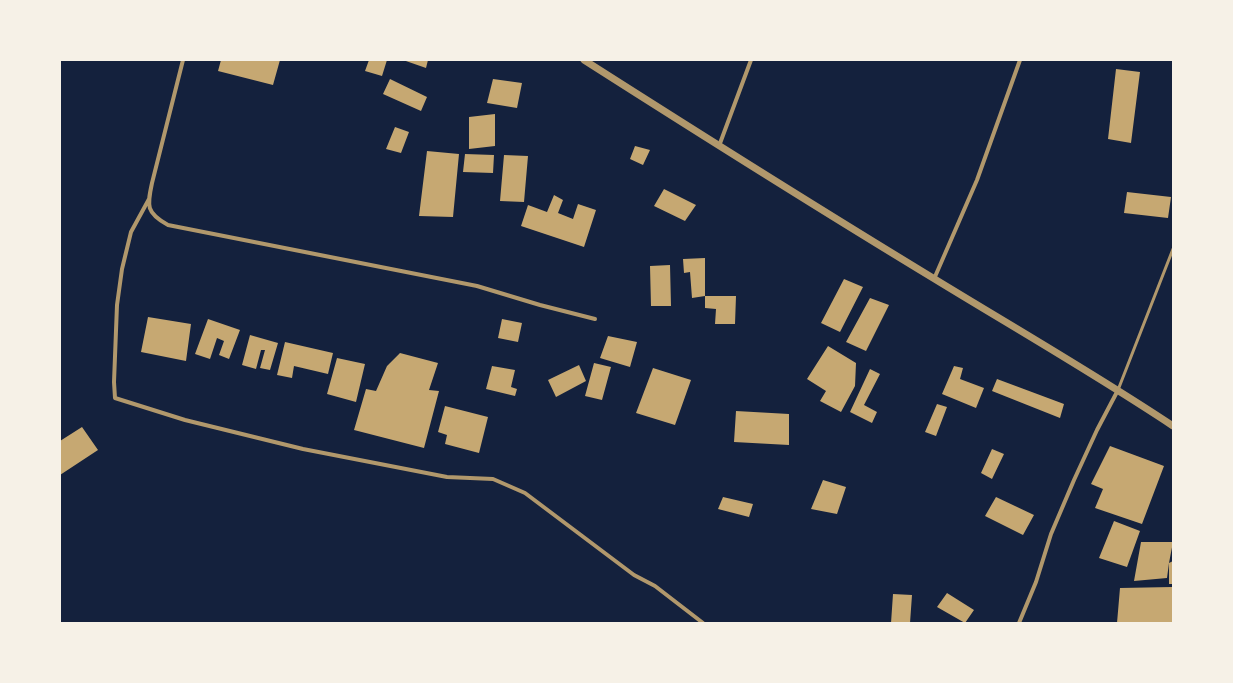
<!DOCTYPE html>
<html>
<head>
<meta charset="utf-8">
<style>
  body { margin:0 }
  #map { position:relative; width:1233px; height:683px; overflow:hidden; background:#14213d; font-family:"Noto Sans",sans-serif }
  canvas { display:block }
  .frame { position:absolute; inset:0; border:61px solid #f6f1e7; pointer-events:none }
</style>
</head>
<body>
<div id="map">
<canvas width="1233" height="683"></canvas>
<div class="frame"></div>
</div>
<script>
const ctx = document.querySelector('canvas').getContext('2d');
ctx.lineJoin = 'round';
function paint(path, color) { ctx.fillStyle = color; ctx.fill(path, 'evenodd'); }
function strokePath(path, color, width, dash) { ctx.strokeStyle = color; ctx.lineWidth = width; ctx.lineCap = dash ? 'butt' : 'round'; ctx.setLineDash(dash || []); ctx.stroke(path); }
paint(new Path2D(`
  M221 60H280L273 85 218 71Z
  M369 60H387L382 76 365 71Z
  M403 60H428L426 68Z
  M1116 69 1140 72 1131 143 1108 139Z
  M390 79 427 97 421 111 383 94Z
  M493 79 522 83 517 108 487 103Z
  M495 114V146L469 149V117Z
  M395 127 409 132 401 153 386 149Z
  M635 146 650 150 643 165 630 159Z
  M427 151 459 154 453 217 419 216Z
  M465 154 494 155 493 173 463 172Z
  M504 155 528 156 524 202 500 201Z
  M664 189 696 205 685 221 654 206Z
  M1127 192 1171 197 1168 218 1124 213Z
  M554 195 563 200 558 213 573 219 578 204 596 210 584 247 521 226 528 205 547 212Z
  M705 258V296L692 298 690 272 684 273 683 259Z
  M670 265 671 306H651L650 266Z
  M844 279 863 287 840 332 821 323Z
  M705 296H736L735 324H715L716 309 705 308Z
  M870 298 889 305 866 351 846 342Z
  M148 317 191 324 186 361 141 352Z
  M208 319 240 330 229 359 219 355 224 341 217 338 210 359 195 354Z
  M502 319 522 323 518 342 498 338Z
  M250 335 278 343 270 370 260 368 265 350H261L256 369 242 365Z
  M608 336 637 342 630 367 600 358Z
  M285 342 333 353 328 374 294 366 292 378 277 375Z
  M828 346 856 363 855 386 841 412 820 401 826 391 807 379Z
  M400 353 438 363 429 390 439 391 424 448 354 430 366 389 376 391 387 366Z
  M337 358 365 364 356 402 327 394Z
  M594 363 611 367 602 400 585 396Z
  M579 365 586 381 556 397 548 380Z
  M492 366 515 370 511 387 517 389 515 396 486 389Z
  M954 366 963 368 960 379 984 388 976 408 942 394Z
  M653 368 691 380 675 425 636 413Z
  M870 369 880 374 864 405 877 412 872 423 850 412Z
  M997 379 1064 404 1060 418 992 391Z
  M937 404 947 407 936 436 925 432Z
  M445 406 488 417 479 453 445 444 447 435 438 432Z
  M736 411 789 414V445L734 442Z
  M82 427 98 450 60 475V441Z
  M1110 446 1164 466 1142 524 1095 508 1103 489 1091 484Z
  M992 449 1004 454 992 479 981 473Z
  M823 480 846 487 837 514 811 509Z
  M723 497 753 504 749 517 718 509Z
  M996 497 1034 515 1023 535 985 516Z
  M1114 521 1140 531 1127 567 1099 558Z
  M1141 542H1173L1169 563 1173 561V584H1169V563L1167 578 1134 581Z
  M1172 587V623H1117L1120 588Z
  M947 593 974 610 965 623 937 607Z
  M893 594 912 595 910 623H891Z`), '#c6a872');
strokePath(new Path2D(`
  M1118 390 1173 249`), '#b1986c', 3);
strokePath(new Path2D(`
  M183 60 152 183C147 206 146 213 168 225L477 286 540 305 595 319
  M719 146 751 60
  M149 199 131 232 122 269 117 305 114 382 115 398 185 420 303 449 447 477 493 479 525 493 634 575 655 586 703 623
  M934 279 977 180 1020 60
  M1019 623 1036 582 1051 534 1074 480 1097 430 1118 390`), '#b1986c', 4);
strokePath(new Path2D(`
  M584 60C700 134 816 207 933 278 1013 327 1095 374 1173 426`), '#b1986c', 7);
</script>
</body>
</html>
